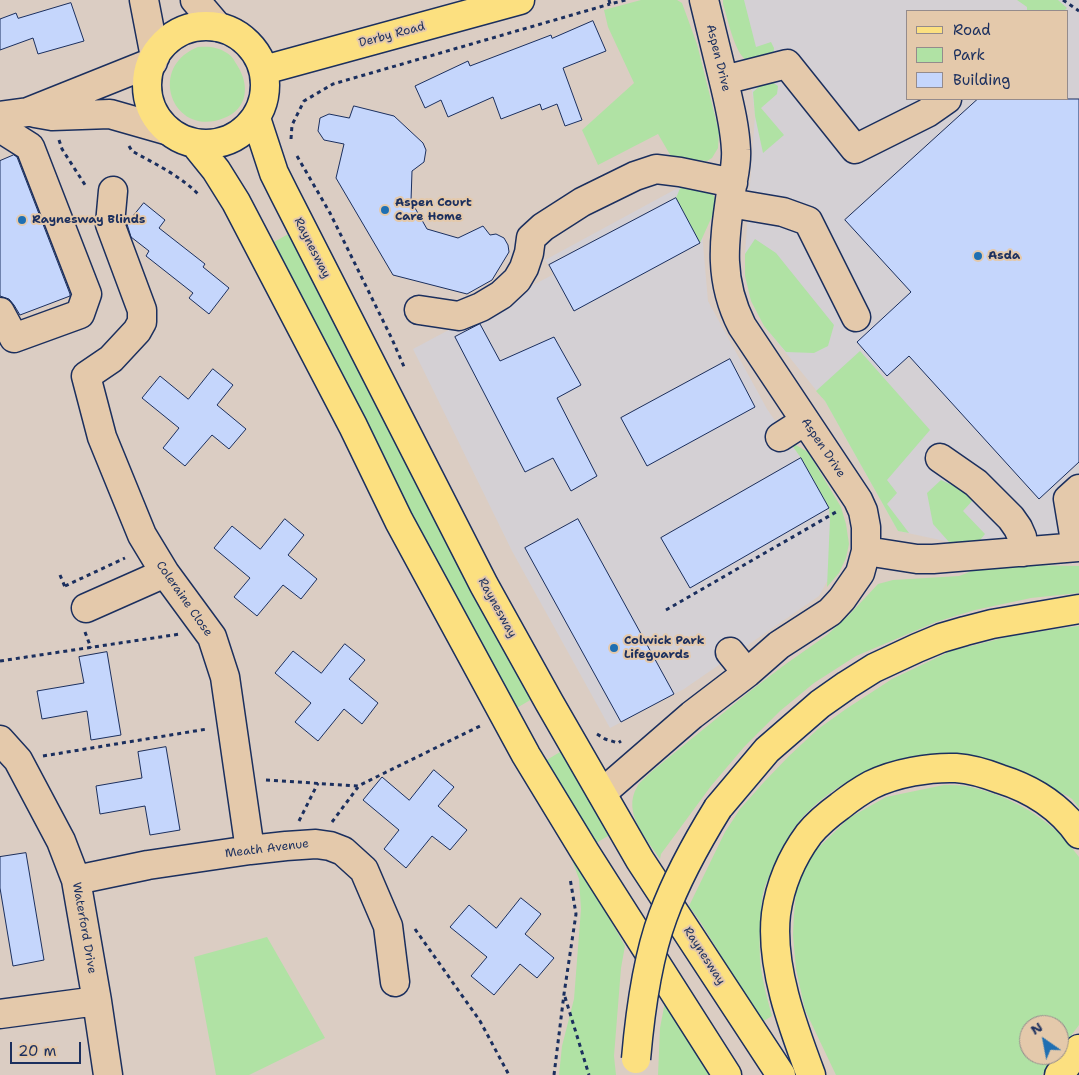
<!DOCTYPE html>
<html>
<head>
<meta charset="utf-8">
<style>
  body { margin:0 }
  #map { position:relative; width:1079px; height:1075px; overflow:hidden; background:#dbcdc3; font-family:"Shantell Sans",sans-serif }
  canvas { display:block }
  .legend { position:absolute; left:906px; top:10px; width:162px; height:90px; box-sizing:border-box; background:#e4c9ab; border:1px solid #948b8c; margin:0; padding:6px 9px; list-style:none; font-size:15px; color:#1b2f5e }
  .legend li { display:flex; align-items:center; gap:10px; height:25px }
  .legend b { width:25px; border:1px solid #948b8c }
  .north { position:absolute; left:1019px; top:1015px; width:50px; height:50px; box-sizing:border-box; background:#e4c9ab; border:1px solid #948b8c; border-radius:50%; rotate:327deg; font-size:14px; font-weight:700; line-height:20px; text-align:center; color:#1b2f5e }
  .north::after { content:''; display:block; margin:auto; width:18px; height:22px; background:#1f6fb2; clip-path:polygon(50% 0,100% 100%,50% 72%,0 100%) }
  .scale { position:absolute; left:10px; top:1042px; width:71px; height:22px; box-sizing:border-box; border:2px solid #1b2f5e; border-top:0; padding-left:6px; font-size:15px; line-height:18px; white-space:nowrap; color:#1b2f5e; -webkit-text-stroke:4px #e4c9ab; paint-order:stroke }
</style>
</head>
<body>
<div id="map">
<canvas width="1079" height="1075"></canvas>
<ul class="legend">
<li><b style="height:6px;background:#fce080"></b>Road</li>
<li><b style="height:14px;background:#b0e2a4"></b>Park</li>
<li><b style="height:14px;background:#c5d6fc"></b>Building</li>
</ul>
<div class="north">N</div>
<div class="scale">20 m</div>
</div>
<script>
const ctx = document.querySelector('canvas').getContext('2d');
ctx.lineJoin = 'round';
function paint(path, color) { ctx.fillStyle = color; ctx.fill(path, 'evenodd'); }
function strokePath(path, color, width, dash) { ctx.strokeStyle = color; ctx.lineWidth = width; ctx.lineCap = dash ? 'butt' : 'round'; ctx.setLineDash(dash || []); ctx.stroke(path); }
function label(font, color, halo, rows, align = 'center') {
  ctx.font = font + ' "Shantell Sans",sans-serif'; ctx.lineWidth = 4; ctx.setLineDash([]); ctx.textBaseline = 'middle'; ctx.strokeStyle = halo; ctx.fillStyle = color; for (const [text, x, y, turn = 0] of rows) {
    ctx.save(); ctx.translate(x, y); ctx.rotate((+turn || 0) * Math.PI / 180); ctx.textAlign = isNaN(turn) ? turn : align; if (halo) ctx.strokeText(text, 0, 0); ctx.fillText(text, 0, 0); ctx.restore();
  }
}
paint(new Path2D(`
  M741 0H1079V555L959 544 898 531 825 401 764 326 751 301 745 276V254L755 116ZM908 11H1068V99H908Z
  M687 183 702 233 708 301 767 409 801 458 829 508 840 558 819 596 684 689 610 728 512 551 413 349 554 274 545 260Z`), '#d4d0d4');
paint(new Path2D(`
  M641 0H677L682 3 697 44 719 132 718 148 712 158 707 161 672 158 658 134 598 165 582 130 634 83 608 27 604 10Z
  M723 0H744L756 47 771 42 774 48 773 57 747 61C734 52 728 19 723 4Z
  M1017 0H1058L1067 8 1064 11H1027V7Z
  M198 47C209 46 218 47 227 53 232 56 234 60 237 65 250 85 248 109 224 118 173 139 146 67 198 47Z
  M772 82 778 86 777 94 761 108 784 135 763 153 755 116 753 92 762 84Z
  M681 186 712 193 718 203 700 243 676 198Z
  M292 232 532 699 515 709 401 496 274 242Z
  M755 239 776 253 834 325 828 346 814 353 786 352 764 326 751 301 745 276V254Z
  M860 351 930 430 887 480 897 493 887 504 909 533 898 531 825 401 816 391Z
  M789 441 808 452 841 507 846 524 849 544 846 558 839 573 827 587 830 519 829 508 801 458Z
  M941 480 969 493 973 500 963 511 985 534 975 546 949 542 933 524 927 493Z
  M1019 565 1079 566V593L1031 598 975 610 936 622 856 656 814 683 780 711 744 747 711 786 661 854 660 859C646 838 622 813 637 787 640 781 647 777 651 772L749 692 783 666 827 635 848 616 878 584 893 580 959 576 980 568Z
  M1079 626V808C1077 805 1074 802 1072 799 1067 795 1061 793 1055 790 1033 777 1008 764 982 759 961 755 937 753 915 756 874 761 818 794 794 828 787 838 781 850 776 861 771 873 763 887 762 900 760 920 759 940 760 960 762 979 767 998 772 1016L762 1022 701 923 689 906 725 832 740 809 764 782 789 756 818 729 846 709 892 679 951 651 1011 636 1063 628Z
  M565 749 613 833 596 843 545 761Z
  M944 785C952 785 962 785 971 787 1005 795 1036 811 1062 836 1068 842 1073 850 1079 857V1025L1059 1052V1025H1029V1055H1057L1042 1075H836L805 1010 796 969 793 935 794 914 796 892 804 870 815 851 849 818 886 797Z
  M564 838 625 946 621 968 614 1056 616 1075H559L562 1046 574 999 581 909 579 879Z
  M267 937 325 1038 249 1075H216L194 957Z
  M665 1002 712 1075H658L660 1028Z`), '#b0e2a4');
const building = new Path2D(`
  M71 3 84 41 38 54 33 38 0 50V19L16 13 18 18Z
  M593 21 606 51 563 68 582 120 565 126 557 104 542 110 540 104 501 119 493 97 448 117 441 100 425 108 415 86 468 61 470 66 551 35 552 38Z
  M978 99H1079V462L1039 499 909 356 887 376 857 342 911 292 845 220Z
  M354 106 394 116 423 143 426 150 424 162 412 171 411 201 427 229 458 238 483 226 490 235 496 234 504 238 508 245 509 252 492 280 467 294 393 275 336 178 344 144 324 140 318 131 320 118 329 114 349 118Z
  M14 155 17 157 70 294V296L20 315 14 305 9 299 0 296V161Z
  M676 198 700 243 574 311 549 265Z
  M144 203 165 220 159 228 205 264 203 267 229 288 209 314 189 298 193 293 146 256 149 251 131 237 127 224Z
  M480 324 500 361 554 337 581 385 557 398 597 476 571 491 553 458 525 472 455 337Z
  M730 359 755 407 647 466 621 418Z
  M213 369 233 385 217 405 246 429 229 449 212 435 185 466 163 448 179 428 142 398 160 376 188 399Z
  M801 458 829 508 690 588 661 538Z
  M285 519 304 535 288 555 317 579 301 599 283 585 257 616 234 597 250 578 214 548 232 526 260 549Z
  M578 519 674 694 621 722 525 548Z
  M345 644 365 660 349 679 378 703 362 724 344 709 318 741 295 722 311 703 275 673 293 651 321 673Z
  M107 652 121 735 91 740 87 711 42 719 37 691 84 683 79 657Z
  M166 747 180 830 150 835 145 806 100 814 96 786 142 778 138 752Z
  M434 770 454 787 438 806 467 830 450 850 432 836 406 868 384 849 399 830 363 800 382 777 409 800Z
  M26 853 44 960 13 966 0 888V857Z
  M521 898 541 914 525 934 554 958 537 978 520 964 494 995 471 976 487 957 450 927 469 905 496 928Z`);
paint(building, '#c5d6fc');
strokePath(building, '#1b2f5e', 1);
const minor = new Path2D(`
  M144 0 155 57
  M195 0 218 27
  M724 80 787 64 855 149 927 113 947 99
  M35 113 52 116 110 114 166 130
  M0 116 28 112 153 62
  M0 128 30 147 87 294 80 314 14 338 0 312
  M113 191 110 224 142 310V322L137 331 111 359 86 376 102 437 142 535 165 573 212 637 225 677 250 850
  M730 203 783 212 808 221 856 317
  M419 310 459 316 481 307 501 295 517 280 524 268 529 253 531 238 543 227 582 202 635 176 656 169 680 172 733 183
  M780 437 805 421
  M940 458 976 483 1011 518 1018 528 1022 537 1023 552
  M1076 547 1068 499 1079 489
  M866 551 917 559H933L1079 547
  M86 608 165 573
  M730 652 747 673
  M0 740 18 760 61 841 76 880 97 1001 108 1075
  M602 793 692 715 747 673 779 645 830 612 842 599 860 573 866 551V527L863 511 858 500 742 326C718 279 724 241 731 192 733 178 737 164 736 150 735 128 730 107 725 86 718 57 711 28 704 0
  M76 880 148 865 250 850 286 846 316 844 330 846 343 851 364 870 388 926 395 982
  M0 1014 97 1001`);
const major = new Path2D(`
  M147 85a59 59 0 1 1 118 0a59 59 0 1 1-118 0Z
  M264 70 520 0
  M256 118 274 173 284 193 484 585 549 702 640 860 781 1075
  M195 144 216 170 236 202 353 426 399 521 526 755 585 852 727 1075`);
const highway = new Path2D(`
  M718 808 767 750 820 704 847 685 874 668 917 648 941 638 965 631 992 624 1079 609
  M811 1075C793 1027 770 966 776 914 780 885 792 857 809 834 818 823 829 814 840 806 850 798 860 791 871 785 895 773 930 767 956 768 971 769 987 774 1000 779 1032 789 1060 807 1079 834
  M1059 1075 1079 1049`);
strokePath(minor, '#1b2f5e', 31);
strokePath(major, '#1b2f5e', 31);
strokePath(highway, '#1b2f5e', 31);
strokePath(new Path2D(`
  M609 0 610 4 626 0
  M1063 0 1079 11
  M291 139 292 125 304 101 333 84 610 4
  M59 140 62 149 87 188
  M129 146 132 151C155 164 181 176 199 195
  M297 156 330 213 392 339 405 369
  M60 575 65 587
  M65 586 125 558
  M666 610 836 512
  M85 632 91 648
  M0 661 180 634
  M597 734 605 739 618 743 621 741
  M43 756 207 729
  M266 780 358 786 482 725
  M299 821 318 783
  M332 822 358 787
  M415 929 480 1021 509 1075
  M565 997 589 1075
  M554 1075 564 994 576 914 570 878`), '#1b2f5e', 3, [4, 4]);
strokePath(minor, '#e4c9ab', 28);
strokePath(major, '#fce080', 28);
strokePath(highway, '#fce080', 28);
const highwayBridge = new Path2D(`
  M636 1059C640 1013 647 959 663 916 677 878 697 842 718 808`);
strokePath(highwayBridge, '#1b2f5e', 31, []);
strokePath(highwayBridge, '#fce080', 28);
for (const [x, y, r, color] of [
  [385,210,5,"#1f6fb2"],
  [22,220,5,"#1f6fb2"],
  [978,256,5,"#1f6fb2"],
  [614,648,5,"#1f6fb2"]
]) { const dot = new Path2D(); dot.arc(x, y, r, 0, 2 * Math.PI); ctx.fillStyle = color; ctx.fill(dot); strokePath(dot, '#e4c9ab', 2); }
label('12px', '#1b2f5e', '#e4c9ab', [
  ["Derby Road",392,35,-15],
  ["Aspen Drive",718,58,76],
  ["Raynesway",312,248,63],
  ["Aspen Drive",823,448,56],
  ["Coleraine Close",184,599,55],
  ["Raynesway",497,608,61],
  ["Meath Avenue",267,849,-7],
  ["Waterford Drive",84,928,80],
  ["Raynesway",704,956,57]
]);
label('bold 12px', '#1b2f5e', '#e4c9ab', [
  ["Aspen Court",395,203],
  ["Care Home",395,217],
  ["Raynesway Blinds",32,220],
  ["Asda",988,256],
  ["Colwick Park",624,641],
  ["Lifeguards",624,655]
], 'left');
</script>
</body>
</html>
